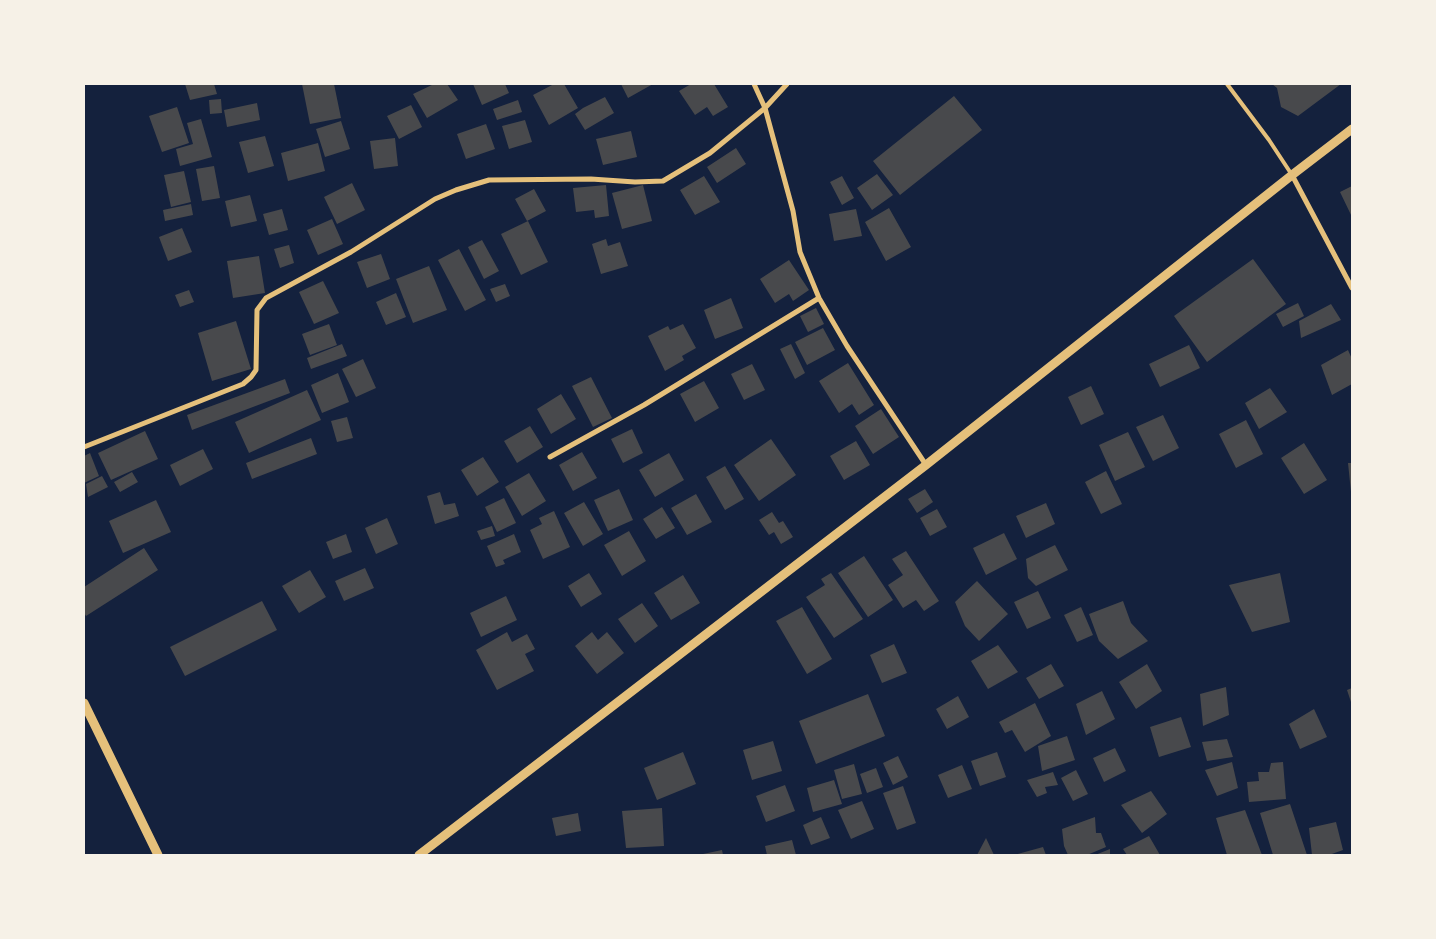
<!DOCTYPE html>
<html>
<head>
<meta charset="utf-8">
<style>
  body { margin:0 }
  #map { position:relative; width:1436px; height:939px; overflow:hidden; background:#14213d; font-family:"PT Sans Narrow",sans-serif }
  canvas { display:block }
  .frame { position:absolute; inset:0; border:85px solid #f6f1e7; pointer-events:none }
</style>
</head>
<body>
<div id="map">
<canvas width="1436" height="939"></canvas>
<div class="frame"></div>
</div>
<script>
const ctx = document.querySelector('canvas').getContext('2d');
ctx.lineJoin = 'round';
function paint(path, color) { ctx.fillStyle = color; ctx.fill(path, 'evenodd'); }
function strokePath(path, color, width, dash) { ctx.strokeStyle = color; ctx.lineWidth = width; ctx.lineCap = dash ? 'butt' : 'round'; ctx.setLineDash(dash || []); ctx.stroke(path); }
paint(new Path2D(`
  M185 84H214L217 94 190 100Z
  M302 84H334L341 118 310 124Z
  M434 84H447L458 100 427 118 413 94Z
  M473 84H505L509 93 482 105Z
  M554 84H564L578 108 549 125 533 95Z
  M621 84H653L628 98Z
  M691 84H714L728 107 713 116 707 107 695 115 679 91Z
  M1272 84H1341L1298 116 1281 107 1277 88Z
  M954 96 982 130 900 195 873 161Z
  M605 97 614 113 585 130 575 114 583 108Z
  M221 99 222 113 210 114 209 100Z
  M518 100 522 112 497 120 493 109Z
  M257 103 260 120 227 127 224 110Z
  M411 105 422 127 399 139 387 116Z
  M177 107 189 143 162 152 149 116Z
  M201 119 212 157 180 166 176 149 193 144 187 123Z
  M525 120 532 142 509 149 502 126Z
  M341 121 350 149 325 157 316 129Z
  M486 124 495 149 466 159 457 134Z
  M631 131 637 157 603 165 596 139Z
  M265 136 274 166 248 173 239 142Z
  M395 138 398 166 374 169 370 141Z
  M318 143 325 171 288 181 281 153Z
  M736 148 746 164 717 183 707 167Z
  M214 166 220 198 202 201 196 169Z
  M184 171 191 202 171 207 164 175Z
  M877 174 893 195 872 210 857 188Z
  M704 176 720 202 695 215 680 190Z
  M842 176 854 198 842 205 830 182Z
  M352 183 365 210 337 224 324 197Z
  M606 185 609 216 595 218 594 210 576 212 573 188Z
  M643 185 652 221 622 229 612 193Z
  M1352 186V217L1340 192Z
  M534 189 546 211 527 221 515 199Z
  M250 195 257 221 231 227 225 201Z
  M191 204 193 215 165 221 163 210Z
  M889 208 911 247 886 261 865 222Z
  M282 209 288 230 269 235 263 214Z
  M856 209 862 236 834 241 829 214Z
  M332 219 343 244 318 255 307 230Z
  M528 221 548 262 521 275 501 234Z
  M182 228 192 252 168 261 159 237Z
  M606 239 608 246 620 242 628 266 601 274 592 244Z
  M482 240 499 271 484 279 468 247Z
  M289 245 294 263 280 268 274 249Z
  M459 249 486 300 465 311 438 260Z
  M381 254 390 279 367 288 357 262Z
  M259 256 265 293 233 298 227 261Z
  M1253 259 1286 304 1207 362 1174 316Z
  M789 260 809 290 793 301 789 294 775 303 760 279Z
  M429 266 447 310 413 323 396 279Z
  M323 281 339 313 314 324 299 292Z
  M505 284 510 296 496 302 490 289Z
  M189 290 194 302 180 307 175 295Z
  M396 293 406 317 386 325 376 302Z
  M731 298 743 328 715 339 704 310Z
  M1298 303 1304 316 1283 327 1276 314Z
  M1331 304 1341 320 1301 338 1299 321Z
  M816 308 824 324 808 332 800 316Z
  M236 321 251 369 212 381 198 333Z
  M329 324 337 345 310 355 302 334Z
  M683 324 696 348 682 356 684 360 665 371 648 336 668 326 670 330Z
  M823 328 835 350 807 365 795 342Z
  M342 344 347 356 311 369 307 358Z
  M791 344 805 373 795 379 780 349Z
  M1189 345 1200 368 1160 387 1149 364Z
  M1348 350 1352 359V384L1332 395 1321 365Z
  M363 359 376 388 356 397 342 369Z
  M848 363 874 405 859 415 852 404 839 413 819 381Z
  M752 364 765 390 744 400 731 374Z
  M338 373 349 402 322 413 311 385Z
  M591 377 612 418 593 427 572 386Z
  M285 379 290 393 192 430 187 415Z
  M704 381 719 408 695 422 680 394Z
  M1091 386 1104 414 1081 425 1068 397Z
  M1270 388 1287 412 1259 429 1245 403Z
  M307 390 321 420 249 453 235 422Z
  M561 394 576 419 551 434 537 409Z
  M881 409 899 437 873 454 855 426Z
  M1163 415 1179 448 1153 461 1136 427Z
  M347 417 353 438 337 442 331 421Z
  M1246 420 1263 454 1236 468 1219 434Z
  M530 426 543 447 517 463 504 441Z
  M632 429 643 453 623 463 611 439Z
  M145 431 158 459 111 480 98 453Z
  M1128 432 1145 467 1115 481 1099 445Z
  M311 438 317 454 252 479 246 463Z
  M771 439 796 475 759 501 734 465Z
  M856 441 870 465 844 480 830 456Z
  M1304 443 1327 480 1304 494 1281 458Z
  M203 449 213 469 180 486 170 465Z
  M582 452 597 478 573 491 559 465Z
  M90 453 99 476 84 483V456Z
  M669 453 684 480 655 497 639 470Z
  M483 457 499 482 477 496 461 470Z
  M1348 463H1352V492H1351Z
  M725 466 744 499 725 510 706 477Z
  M1106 471 1122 504 1101 514 1085 482Z
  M132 472 138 482 120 492 114 482Z
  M529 473 546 501 522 516 505 487Z
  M102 476 108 487 88 497 86 484Z
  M619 489 633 520 608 531 594 500Z
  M925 489 933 502 917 513 908 499Z
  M440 492 444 505 455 503 459 516 435 524 427 496Z
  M696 494 712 522 687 535 671 508Z
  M504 498 516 523 497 532 485 507Z
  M156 500 171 532 123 553 109 521Z
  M584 502 603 534 583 546 564 513Z
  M1046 503 1055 524 1026 538 1016 516Z
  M662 507 675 528 656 539 643 519Z
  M937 509 947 527 930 536 920 518Z
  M554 511 570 547 543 559 530 530 542 524 539 518Z
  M772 512 779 523 783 521 793 537 781 544 774 532 769 535 759 520Z
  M387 518 398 544 376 554 365 528Z
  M492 526 495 536 481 540 477 531Z
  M629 531 646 561 622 576 604 545Z
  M1004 533 1017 559 986 575 973 548Z
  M346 534 352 552 333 559 326 542Z
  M514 534 521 552 503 560 505 564 496 567 487 546Z
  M1055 545 1068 570 1036 586 1028 578 1026 559Z
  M144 548 158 570 86 616 84 613V587Z
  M906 551 939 601 924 611 916 600 903 608 888 585 903 575 892 559Z
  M864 556 893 600 868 617 838 573Z
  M365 568 374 588 344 601 335 581Z
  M310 570 326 597 299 613 282 586Z
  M589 573 602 594 581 607 568 586Z
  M831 573 863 619 834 638 806 597 825 585 821 579Z
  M1280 573 1290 622 1252 632 1229 585Z
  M683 575 700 603 671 620 654 593Z
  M977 581 1008 614 979 641 965 626 955 602Z
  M1038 591 1051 618 1027 629 1014 602Z
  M506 596 517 620 481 637 470 613Z
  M262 601 277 630 185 676 170 647Z
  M1123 601 1131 623 1148 641 1118 659 1099 641 1089 614Z
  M642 603 658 626 635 643 618 619Z
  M802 607 832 659 807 674 776 621Z
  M1081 607 1093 635 1077 642 1064 615Z
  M507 632 512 642 527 634 535 649 525 654 534 671 497 690 476 650Z
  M592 632 598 640 607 632 624 653 597 674 575 646Z
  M894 644 907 673 882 683 870 655Z
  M998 645 1018 672 988 689 971 661Z
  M1051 664 1064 686 1039 699 1026 678Z
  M1147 664 1162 691 1136 709 1119 682Z
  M1226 687 1229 715 1203 726 1200 694Z
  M1352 688V705L1347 690Z
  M1102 691 1115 719 1086 735 1076 704Z
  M868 694 885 736 816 764 799 721Z
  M958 696 969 717 947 729 936 709Z
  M1035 703 1051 736 1025 752 1012 730 1005 733 999 722Z
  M1314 709 1327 737 1300 749 1289 724Z
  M1181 717 1191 747 1159 757 1150 727Z
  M1067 736 1075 760 1042 771 1038 746Z
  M1227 739 1233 757 1207 761 1202 742Z
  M773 741 782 771 752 780 743 750Z
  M1115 748 1126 771 1104 782 1093 758Z
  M683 752 696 784 657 800 644 768Z
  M997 752 1006 777 980 786 971 761Z
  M898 756 908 777 893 785 883 763Z
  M1232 762 1238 788 1217 796 1205 770Z
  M1283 762 1286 799 1249 802 1247 782 1259 781 1258 772H1269L1271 763Z
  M854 764 862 794 842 799 834 770Z
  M962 765 972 789 948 798 938 775Z
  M876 768 883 787 867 793 860 774Z
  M1076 770 1088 794 1073 801 1061 778Z
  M1053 772 1058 785 1045 787 1047 793 1037 797 1027 780Z
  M834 780 842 804 813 812 807 788Z
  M785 785 795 811 766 822 756 796Z
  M903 786 916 823 897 830 883 793Z
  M1151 791 1167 814 1142 833 1121 805Z
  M862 801 874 829 851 839 838 810Z
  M1290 804 1307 855H1273L1260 813Z
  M662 808 664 846 626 848 622 811Z
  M1245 810 1262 855H1227L1216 818Z
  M578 813 581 831 556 836 552 818Z
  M821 817 830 838 811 845 803 825Z
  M1095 817 1096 833H1101L1106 847 1087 855H1068L1064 846 1062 829Z
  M1336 822 1343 850 1329 855H1312L1309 828Z
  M1149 836 1160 855H1127L1123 849Z
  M986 838 994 855H977Z
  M792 840 796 855H767L765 846Z
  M1043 847 1046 855H1014Z
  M1110 849V855H1095Z
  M722 850 723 855H703V854Z`), '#48494c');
strokePath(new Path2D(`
  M1227 84 1269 140 1292 175`), '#e5c07b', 4);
strokePath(new Path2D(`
  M787 84 765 108 793 211 800 252 819 298 847 346 926 465
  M1292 175 1352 288
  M84 447 243 384 251 377 256 370 257 310 266 298 351 252 435 199 456 190 489 180 591 179 635 182 663 181 710 153 765 108 754 84
  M550 457 644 405 819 298`), '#e5c07b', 5);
strokePath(new Path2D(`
  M84 703 158 855
  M419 855 926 465 1292 175 1352 129`), '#e5c07b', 9);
</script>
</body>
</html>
